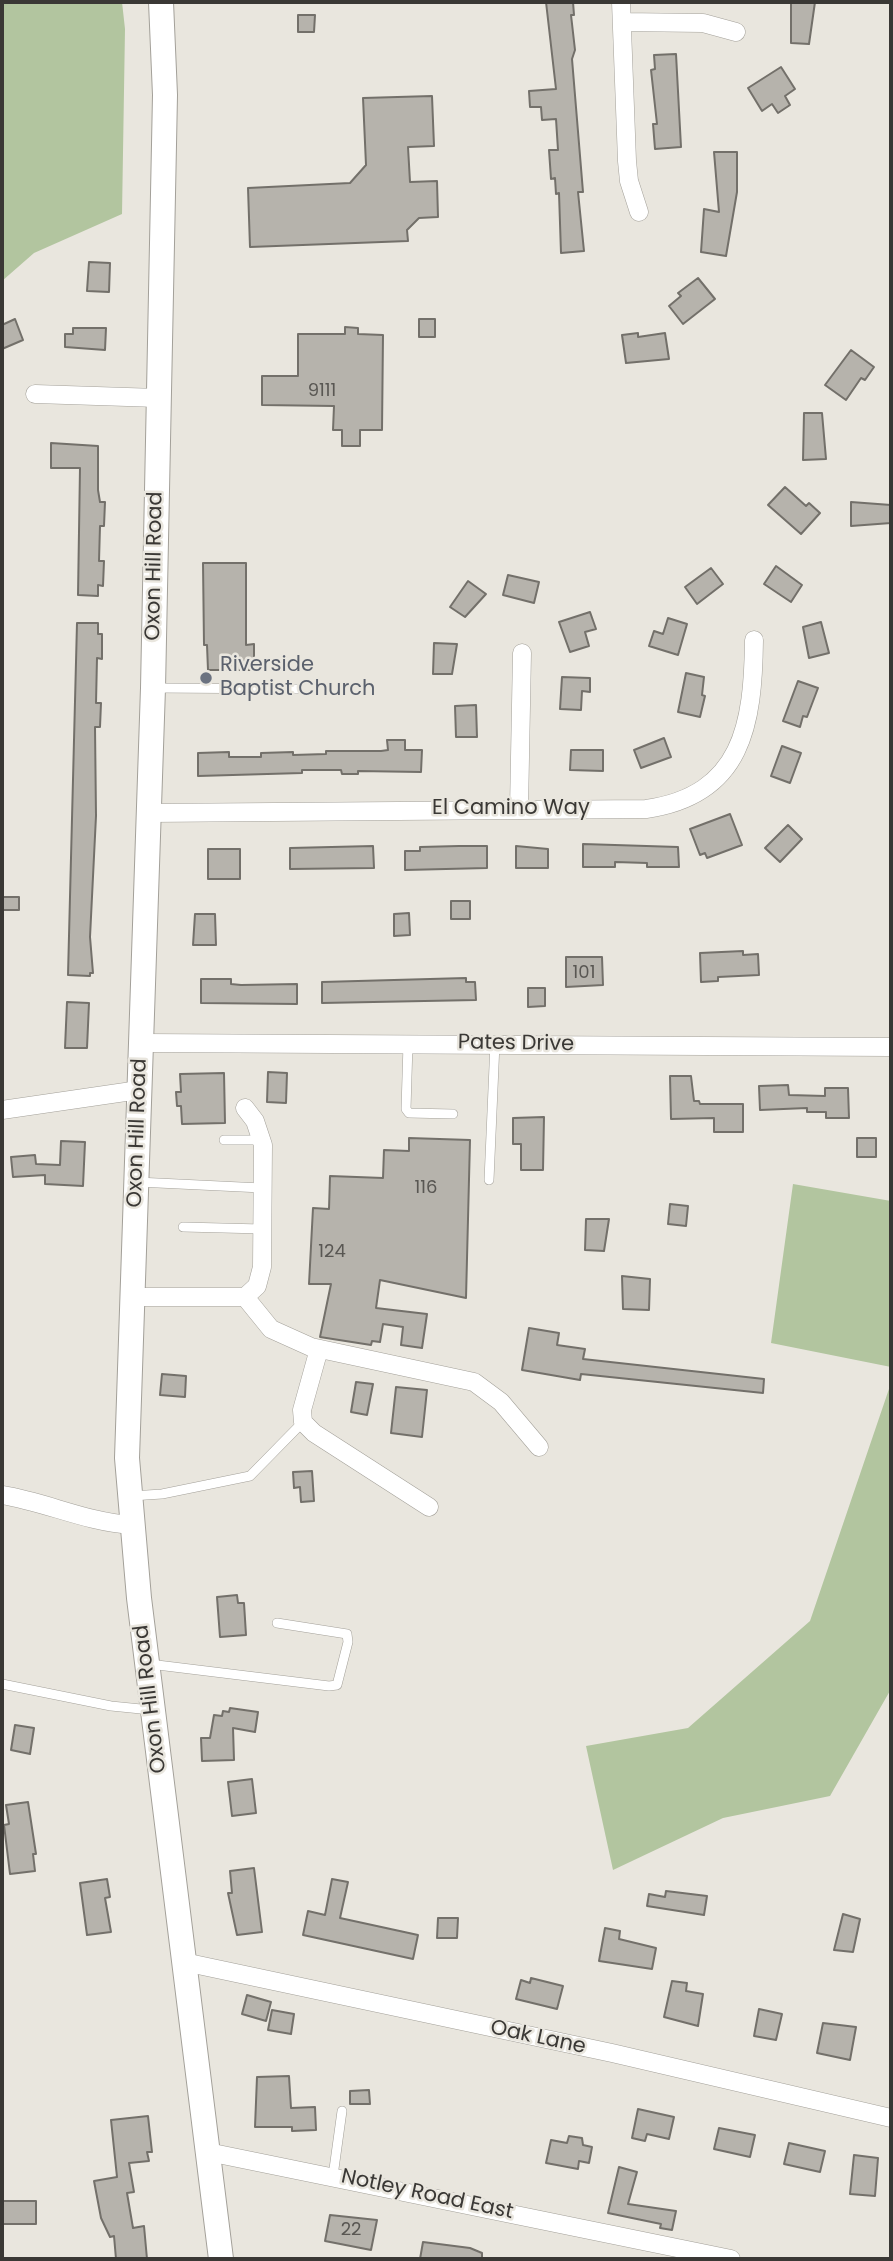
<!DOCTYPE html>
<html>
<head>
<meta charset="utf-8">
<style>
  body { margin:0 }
  #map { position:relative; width:893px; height:2261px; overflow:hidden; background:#e9e6de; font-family:Poppins,sans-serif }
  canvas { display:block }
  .frame { position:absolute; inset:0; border:4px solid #3a3835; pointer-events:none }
</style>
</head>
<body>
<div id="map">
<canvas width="893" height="2261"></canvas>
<div class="frame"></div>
</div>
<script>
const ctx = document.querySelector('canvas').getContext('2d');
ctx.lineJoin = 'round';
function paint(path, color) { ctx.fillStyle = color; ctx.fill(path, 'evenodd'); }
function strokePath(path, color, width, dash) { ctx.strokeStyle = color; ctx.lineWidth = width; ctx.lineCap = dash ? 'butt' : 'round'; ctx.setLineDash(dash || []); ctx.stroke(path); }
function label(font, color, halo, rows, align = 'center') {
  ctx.font = font + ' Poppins,sans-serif'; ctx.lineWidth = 5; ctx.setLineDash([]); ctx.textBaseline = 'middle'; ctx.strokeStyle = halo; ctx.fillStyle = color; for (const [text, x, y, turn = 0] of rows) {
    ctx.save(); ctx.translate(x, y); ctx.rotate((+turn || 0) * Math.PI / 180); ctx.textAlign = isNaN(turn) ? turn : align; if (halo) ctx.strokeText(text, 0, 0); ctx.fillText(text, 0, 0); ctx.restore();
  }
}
paint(new Path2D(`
  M2 2H122L125 29 122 214 34 253 2 281Z
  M793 1184 891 1201V1367L771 1343Z
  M891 1383V1689L830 1796 723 1818 613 1870 586 1746 688 1728 810 1621Z`), '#b2c59f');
const building = new Path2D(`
  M546 2H573L574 15H571L575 50 572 59 583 192H578L584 251 561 253 559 193 556 194 555 178 551 179 549 150H558L556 119 542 120 541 107H530L529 91 556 89Z
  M791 2H815L809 44 791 43Z
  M298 15H315L314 32H298Z
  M676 54 681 147 655 149 653 124H657L651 70 655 69 654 55Z
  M781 67 795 89 785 96 790 105 778 113 772 104 762 111 748 88Z
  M432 96 434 146 408 147 410 182 437 181 438 217 419 218 407 230 408 241 250 247 248 188 350 183 366 165 363 98Z
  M714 152H737V192L726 256 701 252 704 209 719 212Z
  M89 262 110 263 109 292 87 291Z
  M698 278 715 299 683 324 669 306 681 296 678 293Z
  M15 319 23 340 2 349V325Z
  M419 319H435V337H419Z
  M345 327 358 328V334L383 335 382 430H360V446H342V430H333L334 406 262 405V376H298V334H345Z
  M73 328H106L105 350 65 347V334H73Z
  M638 333V337L665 333 669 359 626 363 622 335Z
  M851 350 874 367 865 380 861 378 846 400 825 385Z
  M804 413H822L826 459 803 460Z
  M51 443 98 446V490L100 502H105L104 526H100L99 561H104L103 586 98 585V596L78 595 80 468H51Z
  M785 487 806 506 809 503 820 513 801 534 768 505Z
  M851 502 891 505V523L851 526Z
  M203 563H246V645L254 644V670H208L207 645H204Z
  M776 566 802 585 791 602 764 584Z
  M711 568 723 584 697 604 685 587Z
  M508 575 539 582 534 603 503 595Z
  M468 581 486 594 465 617 450 607Z
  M590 612 596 629 585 632 589 646 570 652 559 622Z
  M668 618 687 624 678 655 649 646 654 631 663 634Z
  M821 622 829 653 809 658 803 627Z
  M77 623H98V634H102V659L97 658 96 703H101L100 727H95L96 816 90 937 93 973H90V976L68 975Z
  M434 643 457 644 452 674H433Z
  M686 673 704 677 702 695 705 696 700 717 678 712Z
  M562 677 590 678V692L582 691 581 710 560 709Z
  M798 681 818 688 807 717 803 716 800 727 783 721Z
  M476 705 477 737H456L455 706Z
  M664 738 671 757 641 768 634 750Z
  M387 740H405V750H422L421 772 358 771V774H342L341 770H302V773L198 776V753L229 752V757H261V753L293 752V755L326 754V751H381L388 750Z
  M782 746 801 753 790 783 771 776Z
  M571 750H603V771L570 770Z
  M730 814 742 845 707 858 705 853 700 855 690 829Z
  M788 825 802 839 780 862 765 848Z
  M583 844 678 847 679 867H647V863L615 862V867H583Z
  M373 846 374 868 290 869V848Z
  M459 846H487V868L405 870V851H420V847Z
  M516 846 548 849V868H516Z
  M208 849H240V879H208Z
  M3 897H19V910H3Z
  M451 901H470V919H451Z
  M409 913 410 935 394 936V914Z
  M195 914H215L216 945H193Z
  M743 951V955L758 954 759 975 718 977V981L701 982 700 953Z
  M566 957H602L603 985 566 987Z
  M466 978V982H475L476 1000 322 1003V982Z
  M201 979H231V984L241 985 297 984V1004L201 1003Z
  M528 988H545V1006L528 1007Z
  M67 1002 89 1003 87 1048H65Z
  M268 1072 287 1073 286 1103 267 1102Z
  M224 1073 225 1123 182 1124 181 1106H177L176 1092H181L180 1074Z
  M670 1076H691L694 1101H699L700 1104H743V1132H714V1118L671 1119Z
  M788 1085 789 1095 825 1096V1088H848L849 1118H826V1112H807V1108L760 1110 759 1086Z
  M544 1117 543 1170H521V1144H513V1118Z
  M409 1138 470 1140 466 1298 380 1280 376 1308 427 1314 422 1348 401 1345 403 1327 383 1324 380 1342 372 1341 371 1345 320 1337 331 1284H309L313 1208 329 1209 330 1176 383 1178 384 1150 409 1151Z
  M857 1138H876V1157H857Z
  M61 1141 85 1142 83 1186 45 1184V1175L13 1177 11 1157 35 1155 36 1164 60 1165Z
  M670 1204 688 1206 686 1226 668 1224Z
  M586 1219H609L604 1251 585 1250Z
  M622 1276 650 1279 649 1310 623 1309Z
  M529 1328 559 1333 557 1345 585 1349 583 1359 764 1379 763 1393 581 1374 580 1380 522 1370Z
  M162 1374 186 1376 185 1397 160 1395Z
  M356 1382 373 1384 367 1415 351 1412Z
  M396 1387 427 1390 422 1437 391 1433Z
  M312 1471 314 1501 301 1502 300 1487 294 1488 293 1472Z
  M237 1595 238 1603H244L246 1635 220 1637 217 1597Z
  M230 1708 258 1712 255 1732 233 1728 234 1760 202 1761 201 1738H210L214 1715 222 1716 223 1711 229 1712Z
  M15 1725 34 1728 30 1754 11 1750Z
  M252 1779 256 1813 232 1816 228 1782Z
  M28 1802 36 1854H33L35 1871 10 1874 4 1825 9 1824 6 1805Z
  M254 1868 262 1932 237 1935 228 1893H232L230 1871Z
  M107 1879 110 1897 105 1898 111 1932 87 1935 80 1883Z
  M332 1879 348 1882 340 1918 418 1935 413 1959 303 1935 308 1911 325 1915Z
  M666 1891 707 1896 704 1915 647 1906 649 1894 665 1897Z
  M843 1914 860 1919 853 1952 834 1950Z
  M438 1918H458L457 1938H437Z
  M605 1928 620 1931 619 1939 656 1948 652 1969 599 1961Z
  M531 1978 563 1986 557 2009 516 1999 521 1980 530 1983Z
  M672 1981 687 1983 686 1991 703 1994 698 2026 664 2017Z
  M247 1995 271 2002 266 2021 242 2014Z
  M759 2009 782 2014 776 2040 754 2036Z
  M272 2010 294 2014 291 2034 268 2030Z
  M823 2023 856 2027 850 2060 817 2053Z
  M289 2076 291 2108 315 2107 316 2130 292 2131V2127H255L257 2077Z
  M369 2090 370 2104H350V2091Z
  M638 2109 674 2117 669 2139 647 2134 645 2141 632 2138Z
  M148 2116 152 2152H147L149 2161 129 2163 134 2192 127 2193 133 2228 144 2226 147 2259H116L114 2236 110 2237 101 2218 94 2181 117 2177 111 2120Z
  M719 2128 755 2135 750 2157 714 2149Z
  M569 2136 582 2138 583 2145 592 2147 589 2163 579 2161 578 2169 546 2163 551 2140 567 2143Z
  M789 2143 825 2151 820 2172 784 2164Z
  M854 2155 878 2158 875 2196 850 2194Z
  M619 2167 637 2172 628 2204 676 2211 672 2230 660 2228 661 2224 608 2213Z
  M2 2201H36V2224H2Z
  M330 2215 377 2220 371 2250 325 2241Z
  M423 2242 470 2248 482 2253V2259H420Z`);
paint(building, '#b6b3ac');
strokePath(building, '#73706a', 2);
const service = new Path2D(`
  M155 688 297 689
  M408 1044 406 1109 409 1113 453 1114
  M224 1140H262
  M489 1180 495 1043
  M137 1182 262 1188
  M183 1227 262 1229
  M131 1496 162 1494 250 1476 303 1422
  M149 1664 329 1686 337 1685 348 1642 347 1634 277 1623
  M2 1684 111 1706 151 1710
  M333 2176 342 2111`);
const minor = new Path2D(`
  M621 2 627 161 629 181 639 212
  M622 22 703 23 736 32
  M35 394 158 398
  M519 809 522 653
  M149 813 646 809C743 795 753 724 754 640
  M142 1043 891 1047
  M2 1110 139 1090
  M130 1297H245L257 1286 262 1267 263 1145 255 1121 245 1108
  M245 1297 271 1329 311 1347 474 1382 501 1402 539 1447
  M319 1349 302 1410 303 1422 314 1433 429 1507
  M2 1495C46 1502 86 1522 131 1525
  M184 1962 612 2053 891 2118
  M208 2152 731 2259`);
const secondary = new Path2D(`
  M161 2 165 95 153 688 127 1458 139 1598 221 2259`);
strokePath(service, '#a3a099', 10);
strokePath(minor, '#a3a099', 19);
strokePath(secondary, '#a3a099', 26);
strokePath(service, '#fff', 9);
strokePath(minor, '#fff', 18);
strokePath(secondary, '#fff', 24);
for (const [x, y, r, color] of [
  [206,678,7,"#6b7280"]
]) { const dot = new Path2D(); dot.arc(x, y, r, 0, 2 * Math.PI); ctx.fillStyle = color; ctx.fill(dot); strokePath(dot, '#e9e6de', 2.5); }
label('18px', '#595753', null, [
  ["9111",322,391],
  ["101",584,973],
  ["116",426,1188],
  ["124",332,1252],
  ["22",351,2230]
]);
label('21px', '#3a3835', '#e9e6de', [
  ["Oxon Hill Road",155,566,-89],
  ["El Camino Way",511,809],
  ["Pates Drive",516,1044,1],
  ["Oxon Hill Road",138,1133,-88],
  ["Oxon Hill Road",151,1699,-97],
  ["Oak Lane",538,2038,12],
  ["Notley Road East",427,2195,12]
]);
label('21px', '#5b616d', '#e9e6de', [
  ["Riverside",220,666],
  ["Baptist Church",220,690]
], 'left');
</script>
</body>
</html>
